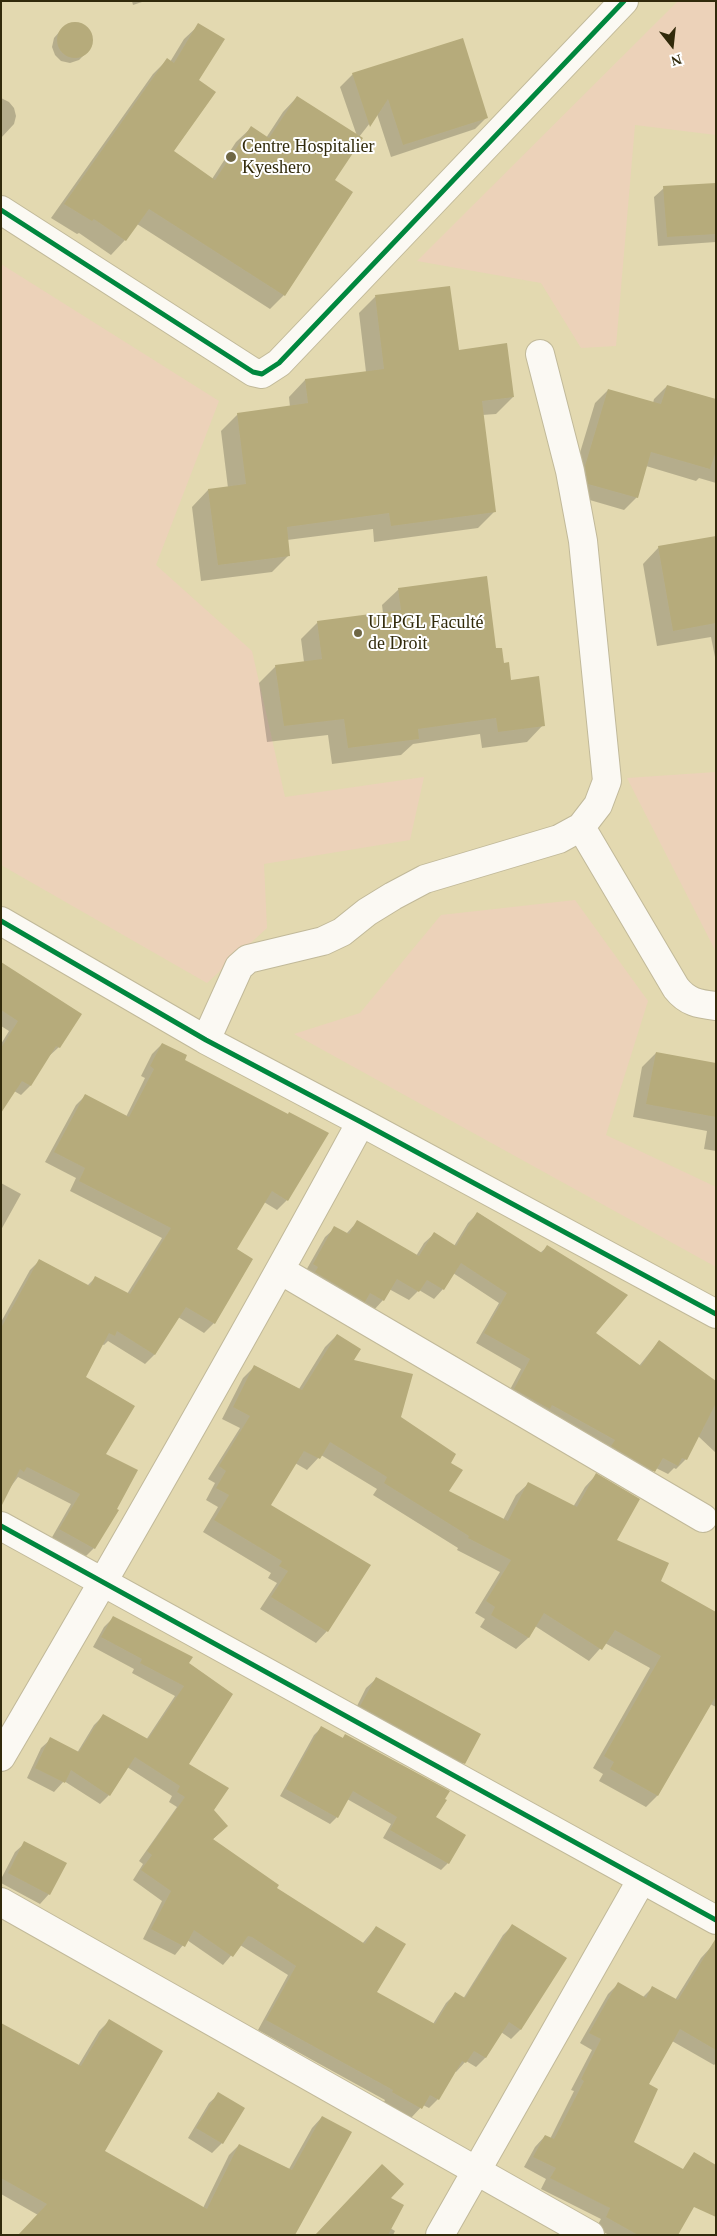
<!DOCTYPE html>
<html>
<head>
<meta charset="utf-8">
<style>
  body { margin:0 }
  #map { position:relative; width:717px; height:2236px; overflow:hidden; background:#e3d9b0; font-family:"Times New Roman",serif }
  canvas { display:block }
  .frame { position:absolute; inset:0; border:2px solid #312a0b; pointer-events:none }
  .north { position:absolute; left:647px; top:20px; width:50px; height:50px; -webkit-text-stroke:4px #fff; paint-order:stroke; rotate:164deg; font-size:14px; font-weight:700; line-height:20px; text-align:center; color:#312a0b }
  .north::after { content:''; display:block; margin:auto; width:18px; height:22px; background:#312a0b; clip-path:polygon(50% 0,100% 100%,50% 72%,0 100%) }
</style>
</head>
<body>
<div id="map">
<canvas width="717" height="2236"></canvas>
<div class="frame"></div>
<div class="north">N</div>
</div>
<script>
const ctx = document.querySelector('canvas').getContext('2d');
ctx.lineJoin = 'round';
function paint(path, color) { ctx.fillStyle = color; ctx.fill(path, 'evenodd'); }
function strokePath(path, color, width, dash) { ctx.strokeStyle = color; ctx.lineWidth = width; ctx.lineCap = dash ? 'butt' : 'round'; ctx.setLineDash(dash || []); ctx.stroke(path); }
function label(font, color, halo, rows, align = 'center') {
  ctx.font = font + ' "Times New Roman",serif'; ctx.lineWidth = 4; ctx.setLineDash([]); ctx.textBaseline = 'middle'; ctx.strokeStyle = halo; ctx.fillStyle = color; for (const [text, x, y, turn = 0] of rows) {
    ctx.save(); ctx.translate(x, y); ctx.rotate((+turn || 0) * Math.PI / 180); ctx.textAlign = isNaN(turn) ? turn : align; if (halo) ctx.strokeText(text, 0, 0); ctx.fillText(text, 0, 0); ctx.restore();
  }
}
paint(new Path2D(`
  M678 1H716V135L635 125 616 346 581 348 541 283 417 261Z
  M1 264 219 401 156 565 252 651 285 797 424 777 410 840 264 864 267 928 207 983 1 865Z
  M716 772V952L627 778Z
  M575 900 648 1001 606 1135 716 1187V1267L294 1034 360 1013 441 915Z`), '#ecd2b9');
paint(new Path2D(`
  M132 1H145L133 5Z
  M74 23 82 25 89 30 92 39 90 48 84 55 79 60 70 63 61 61 55 55 52 47 54 38 60 31 65 26Z
  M199 25 197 81 173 152 212 179 236 142 251 128 266 138 283 112 297 97 357 136 340 87 353 74 487 117 475 129 391 157 377 114 359 137 333 181 284 295 270 309 137 224 125 240 111 255 79 233 77 234 51 218 153 74 167 60 170 62 184 39Z
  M1 98 9 102 14 108 16 116 14 124 1 138Z
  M716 184V242L658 246 654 197 664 188Z
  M449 287 457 351 513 397 496 414 482 415 494 512 478 528 374 542 373 529 287 540 289 555 272 572 201 581 192 507 208 490 228 488 221 431 238 414 290 407 289 397 305 380 366 372 359 313 375 297Z
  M667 386 716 401V483L699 478 696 481 646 466 637 497 624 510 576 496 572 479 595 403 608 390 653 403 654 399Z
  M716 537V662L711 637 657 646 643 564 659 547Z
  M399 589 495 650 510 681 543 725 527 742 482 748 480 734 413 744 401 755 332 764 328 735 267 742 259 683 276 666 304 662 301 639 318 622 383 613 382 605Z
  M1 964 80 1014 59 1047 48 1057 30 1086 21 1095 14 1091 1 1110V1044L9 1031 1 1026Z
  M162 1044 183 1060 287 1115 327 1133 287 1200 277 1210 264 1202 235 1250 252 1260 214 1323 204 1333 178 1317 154 1355 145 1364 108 1341 104 1345 101 1344 84 1377 104 1454 94 1548 84 1558 51 1539 71 1504 18 1477 1 1500V1322L30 1270 40 1260 87 1286 95 1278 127 1294 162 1238 70 1191 76 1178 45 1162 76 1105 86 1095 126 1117 145 1078 141 1076 152 1054Z
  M656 1053 716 1064V1151L704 1149 707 1131 633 1117 642 1067Z
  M1 1183 21 1194 1 1230Z
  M478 1213 540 1253 547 1247 594 1333 639 1366 659 1341 716 1382V1453L698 1436 686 1459 676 1469 674 1468 668 1474 656 1468 645 1481 505 1399 521 1369 476 1343 499 1303 453 1273 443 1289 434 1299 419 1290 409 1300 389 1289 383 1300 374 1310 304 1274 325 1237 335 1228 346 1234 357 1222 416 1256 424 1243 434 1234 454 1246 468 1223Z
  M337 1335 352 1360 399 1418 449 1463 447 1491 503 1520 516 1495 528 1484 573 1507 585 1487 596 1475 615 1541 660 1582 716 1613V1707L710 1704 657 1796 646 1807 599 1781 603 1774 593 1768 650 1668 605 1643 589 1661 535 1626 528 1638 516 1649 480 1627 485 1619 475 1613 500 1572 457 1550 458 1548 373 1495 377 1489 321 1455 307 1470 295 1463 269 1506 327 1631 316 1643 260 1609 277 1583 268 1578 271 1573 203 1532 218 1507 206 1500 215 1483 208 1479 240 1428 222 1419 243 1378 255 1366 299 1389 325 1347Z
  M113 1618 187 1664V1764L212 1810 227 1826 212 1840 275 1888 362 1944 376 1927 375 1992 433 2024 446 2003 455 1994 463 1999 503 1935 512 1926 565 1959 520 2030 511 2039 501 2032 485 2058 476 2067 466 2061 456 2072 455 2071 438 2099 429 2108 423 2105 411 2118 384 2102 385 2100 258 2030 288 1975 240 1945 223 1965 187 1940 175 1955 143 1939 162 1901 133 1880 143 1864 139 1861 177 1807 169 1802 172 1796 127 1767 109 1795 100 1804 64 1781 54 1792 27 1778 41 1748 51 1739 77 1753 94 1725 103 1716 146 1740 175 1696 132 1673 134 1669 93 1647 104 1627Z
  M376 1679 464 1763 454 1772 352 1716 366 1688Z
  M321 1728 342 1739 345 1735 448 1863 441 1870 383 1838 391 1824 347 1799 337 1817 330 1824 280 1796 314 1735Z
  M25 1843 49 1894 40 1904 1 1883V1879L15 1852Z
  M711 1947 716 1950V2063L714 2065 672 2041 647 2085 633 2142 677 2235H609L596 2228 601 2219 541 2189 546 2179 524 2167 535 2147 545 2136 550 2139 574 2091 571 2090 592 2050 580 2043 608 1994 618 1984 643 1997 652 1988 675 2000 701 1958Z
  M109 2021 104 2152 203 2208 229 2155 239 2145 289 2169 312 2128 322 2117 294 2235 38 2215 1 2194V2024L78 2066 99 2031Z
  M219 2094 243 2109 222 2143 212 2153 188 2138 209 2103Z
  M389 2199 390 2228 395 2231 393 2235H316Z`), '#0003');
paint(new Path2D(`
  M57 40a18 18 0 1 1 36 0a18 18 0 1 1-36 0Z
  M198 23 225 39 199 80 216 92 174 151 215 180 251 126 269 138 297 96 363 138 335 180 353 192 285 296 149 209 126 241 94 219 92 221 64 204 167 58 174 63Z
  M463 38 488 118 403 145 388 99 370 127 352 73Z
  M716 183V234L667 237 663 186Z
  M450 286 459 350 507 343 514 397 482 401 496 512 391 526 389 513 287 527 290 556 218 565 208 489 246 484 237 413 308 403 305 379 384 369 375 295Z
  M667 385 716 399V451L710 469 651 452 638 498 588 484 585 466 608 389 661 404Z
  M716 536V623L673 631 658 546Z
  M487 576 496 648H502L504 663 509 662 511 680 539 676 545 726 498 732 496 718 418 729 419 739 348 748 344 719 284 726 275 665 322 659 317 621 401 610 398 588Z
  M1 962 82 1014 60 1048 56 1046 31 1086 22 1081 1 1113V1048L18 1021 1 1010Z
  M162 1043 187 1055 185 1060 288 1114 289 1112 329 1133 288 1201 272 1191 237 1249 253 1259 215 1324 186 1307 155 1355 117 1331 115 1336 109 1333 86 1377 135 1406 106 1454 138 1470 117 1509 119 1510 95 1549 59 1529 80 1494 27 1467 24 1472 20 1469 1 1507V1328L39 1259 90 1286 95 1276 130 1294 171 1228 79 1181 85 1168 54 1152 85 1094 129 1117 154 1069 150 1066Z
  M656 1052 716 1063V1117L646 1104Z
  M477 1212 542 1253 547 1245 628 1295 596 1333 641 1366 659 1340 716 1381V1403L687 1460 682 1458 678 1466 663 1458 655 1472 611 1446 615 1440 552 1405 550 1409 514 1389 530 1359 484 1333 507 1293 461 1263 444 1290 427 1280 419 1292 397 1279 384 1301 370 1293 365 1302 315 1272 318 1267 313 1264 334 1226 349 1234 357 1220 419 1256 434 1232 456 1246Z
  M337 1334 361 1349 354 1360 413 1374 401 1417 456 1454 451 1463 463 1470 449 1491 508 1521 528 1482 577 1507 596 1473 640 1499 617 1540 669 1563 661 1581 716 1612V1696L658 1796 610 1769 614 1762 604 1756 661 1656 615 1630 602 1650 544 1613 529 1638 491 1615 495 1607 486 1601 511 1560 468 1538 469 1536 384 1483 387 1477 330 1442 320 1459 304 1451 271 1505 371 1565 328 1632 271 1597 288 1571 279 1566 282 1561 214 1520 229 1495 216 1488 226 1471 219 1466 250 1416 233 1407 254 1365 302 1390Z
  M113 1616 193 1657 189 1663 233 1694 189 1764 229 1788 214 1810 228 1826 213 1839 279 1885 277 1888 365 1944 376 1926 406 1944 377 1992 435 2024 455 1992 465 1998 512 1924 567 1958 521 2030 509 2022 486 2058 474 2051 466 2063 462 2061 439 2100 430 2095 422 2109 392 2092 393 2090 266 2020 296 1966 252 1937 248 1936 233 1957 194 1930 185 1947 151 1929 171 1891 141 1870 152 1855 147 1851 185 1797 177 1792 180 1786 135 1757 110 1796 71 1770 65 1783 35 1768 50 1737 79 1752 103 1714 148 1739 184 1686 140 1663 142 1659 101 1637Z
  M376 1677 481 1734 465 1764 360 1706Z
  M321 1726 343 1738 345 1734 450 1791 445 1799 447 1800 436 1817 466 1835 449 1864 390 1830 397 1817 353 1791 338 1818 286 1789Z
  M24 1841 67 1863 50 1895 8 1873Z
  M716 1938V2050L680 2029 649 2084 658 2089 634 2142 683 2169 694 2152 716 2165V2217L694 2207 678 2235H638L606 2217 610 2208 550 2178 556 2168 533 2157 545 2135 554 2139 584 2081 581 2079 601 2039 589 2033 618 1982 646 1998 652 1986 678 2000Z
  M109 2019 163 2051 105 2151 207 2209 239 2144 292 2170 322 2116 352 2132 295 2235H18L47 2204 1 2178V2023L81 2066Z
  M218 2092 245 2108 223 2144 196 2128Z
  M382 2164 404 2184 391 2198 404 2205 388 2235H315Z`), '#b6ab7b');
const minor = new Path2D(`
  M1 210 253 372 262 374 279 363 624 1
  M540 354 570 471 583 541 607 781 598 805 581 827
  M1 921 206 1040 361 1122 716 1314
  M206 1040 239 967 248 959 323 941 342 932 367 912 393 896 425 879 559 839 581 827 676 988C687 1002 698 1004 716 1006
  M280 1270 703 1518
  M1 1526 716 1920
  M1 1757C124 1547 245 1336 361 1122
  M1 1902 590 2235
  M440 2235 642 1879`);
strokePath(minor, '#c1b999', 30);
strokePath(minor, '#fbf9f3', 28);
strokePath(new Path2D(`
  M1 210 253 372 262 374 279 363 624 1
  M1 921 206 1040 361 1122 716 1314
  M1 1526 716 1920`), '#00873e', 5);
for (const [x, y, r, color] of [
  [231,157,6,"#6f6745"],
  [358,633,5,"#6f6745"]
]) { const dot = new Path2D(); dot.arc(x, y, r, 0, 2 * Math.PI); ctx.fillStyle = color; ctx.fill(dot); strokePath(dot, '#fff', 2); }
label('18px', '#312a0b', '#fff', [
  ["Centre Hospitalier",242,147],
  ["Kyeshero",242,168],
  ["ULPGL Faculté",368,623],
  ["de Droit",368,644]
], 'left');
</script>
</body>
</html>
